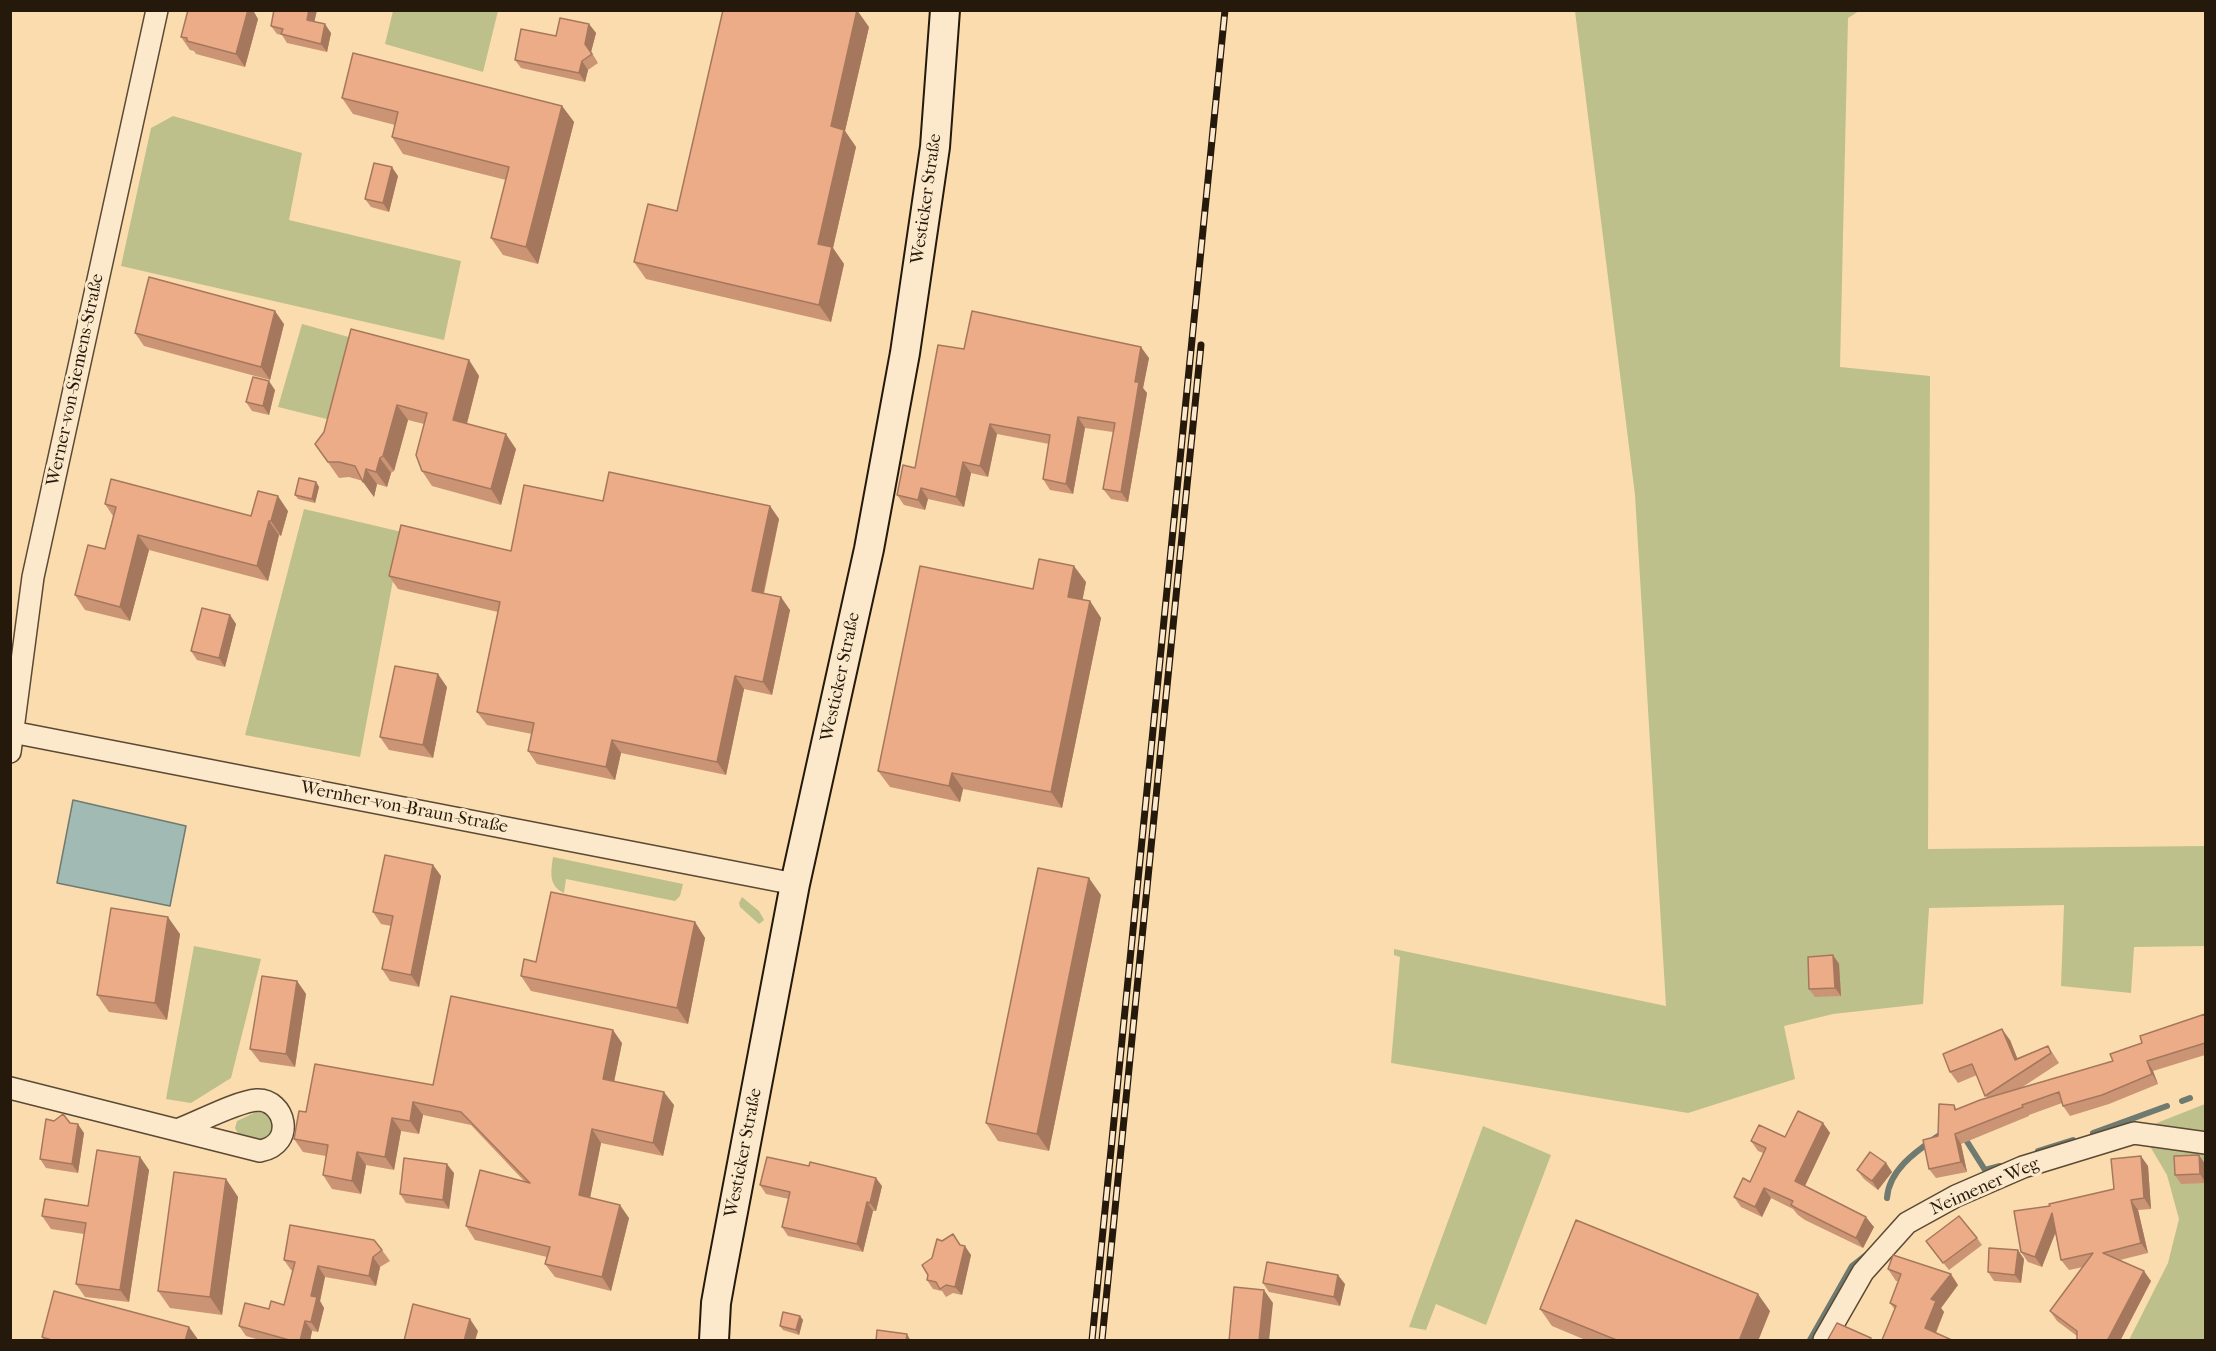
<!DOCTYPE html>
<html>
<head>
<meta charset="utf-8">
<style>
  body { margin:0 }
  #map { position:relative; width:2216px; height:1351px; overflow:hidden; background:#fbdcae; font-family:"IM FELL French Canon",serif }
  canvas { display:block }
  .frame { position:absolute; inset:0; border:12px solid #25190c; pointer-events:none }
</style>
</head>
<body>
<div id="map">
<canvas width="2216" height="1351"></canvas>
<div class="frame"></div>
</div>
<script>
const ctx = document.querySelector('canvas').getContext('2d');
ctx.lineJoin = 'round';
function paint(path, color) { ctx.fillStyle = color; ctx.fill(path, 'evenodd'); }
function strokePath(path, color, width, dash) { ctx.strokeStyle = color; ctx.lineWidth = width; ctx.lineCap = dash ? 'butt' : 'round'; ctx.setLineDash(dash || []); ctx.stroke(path); }
function label(font, color, halo, rows, align = 'center') {
  ctx.font = font + ' "IM FELL French Canon",serif'; ctx.lineWidth = 6; ctx.setLineDash([]); ctx.textBaseline = 'middle'; ctx.strokeStyle = halo; ctx.fillStyle = color; for (const [text, x, y, turn = 0] of rows) {
    ctx.save(); ctx.translate(x, y); ctx.rotate((+turn || 0) * Math.PI / 180); ctx.textAlign = isNaN(turn) ? turn : align; if (halo) ctx.strokeText(text, 0, 0); ctx.fillText(text, 0, 0); ctx.restore();
  }
}
paint(new Path2D(`
  M393 11H498L483 72 385 44Z
  M1575 11H1859L1848 18 1840 367 1930 376 1928 849 2205 846V946L2134 947 2131 993 2061 986 2064 905 1929 908 1923 1004 1833 1014 1784 1026 1795 1079 1688 1113 1391 1063 1400 957 1394 955V949L1666 1006 1635 495Z
  M173 116 302 153 289 220 461 261 444 340 121 266 151 128Z
  M302 324 356 339 335 421 278 407Z
  M304 509 402 532 360 757 245 735Z
  M553 857 683 884 680 896 675 901 566 879 564 893C548 886 551 871 553 857Z
  M742 897 759 911 764 920 759 924 740 907 739 903Z
  M194 946 261 959 231 1078 191 1103 166 1099Z
  M2205 1104V1140L2139 1130Z
  M256 1112 266 1113 272 1120C273 1130 271 1135 262 1140L239 1135 235 1128 237 1121Z
  M1483 1126 1551 1155 1486 1325 1436 1304 1426 1330 1409 1327Z
  M2145 1138 2205 1147V1340H2129L2168 1263 2179 1219 2167 1175Z`), '#bdc08b');
const water = new Path2D(`
  M73 800 186 826 170 906 57 883Z`);
paint(water, '#a1bab3');
strokePath(water, '#6f7a70', 1.5);
strokePath(new Path2D(`
  M2182 1101 2190 1098
  M2093 1133 2167 1106
  M1961 1138 1966 1140 1985 1170 2000 1166
  M2038 1151 2073 1140
  M1887 1198C1889 1168 1920 1149 1941 1134L1946 1135
  M1810 1340 1852 1266 1866 1255`), '#6f7a70', 6);
const street = new Path2D(`
  M12 732 795 884
  M10 752 33 577 157 10
  M10 1088 260 1151C297 1144 285 1099 257 1100 235 1102 199 1122 177 1130
  M1824 1340 1863 1272 1907 1223 1956 1196 2023 1167 2134 1133 2206 1143`);
const secondary = new Path2D(`
  M714 1340 716 1303 721 1275 795 884 869 549 905 353 935 147 945 10`);
strokePath(street, '#5a4a34', 24);
strokePath(secondary, '#25190c', 32);
strokePath(street, '#fce8ca', 21);
strokePath(secondary, '#fce8ca', 28);
const rail = new Path2D(`
  M1092 1340 1225 10
  M1102 1340 1201 345`);
strokePath(rail, '#25190c', 7);
strokePath(rail, '#fce8ca', 4.5, [14]);
paint(new Path2D(`
  M317 10 314 22 331 33 327 52 287 43 282 35 277 34 271 26Z
  M258 19 245 67 196 54 194 51 190 50 181 37Z
  M589 24 596 33 591 52 598 63 588 70 585 82 521 68 515 60 556 36Z
  M869 27 845 131 856 147 833 248 844 264 831 322 646 279 634 262 677 211Z
  M342 98 562 106 574 122 538 264 503 255 491 238 506 180 403 154 392 137 395 125 353 114Z
  M398 176 389 212 371 207 365 199Z
  M284 324 270 380 144 346 135 333Z
  M964 349 1149 358 1143 388 1147 393 1128 502 1111 499 1103 489 1113 432 1085 428 1073 494 1050 490 1043 479 1049 444 997 434 988 477 971 473 964 507 928 499 925 510 904 505 897 495 915 468Z
  M469 360 479 376 467 423 516 449 501 505 432 486 422 471 424 424 408 420 394 471 391 473 387 487 377 484 374 497 363 481 349 477 339 478 315 444Z
  M275 390 269 415 252 411 246 402Z
  M316 482 319 487 315 503 298 499 295 495Z
  M603 501 770 506 779 519 764 594 790 610 772 695 744 689 726 775 621 753 615 780 537 764 528 751 532 734 487 725 477 712 498 612 398 589 389 576 511 551Z
  M105 504 251 516 288 511 281 536 279 535 268 581 149 550 130 621 85 610 75 595 105 549 113 516Z
  M1086 582 1082 600 1090 601 1101 618 1062 808 963 789 960 802 890 787 878 771 1033 589Z
  M230 615 236 624 225 667 197 660 191 651Z
  M447 687 433 758 389 750 380 737Z
  M433 865 441 876 419 987 390 981 382 969 391 926 381 924 373 912Z
  M1101 895 1049 1151 998 1141 986 1123Z
  M695 922 705 938 688 1024 531 991 521 976 536 962Z
  M180 934 167 1020 109 1012 97 995Z
  M1833 955 1839 964 1841 996 1815 997 1809 989Z
  M297 981 306 994 295 1067 260 1062 250 1049Z
  M2205 1014V1055L2153 1071 2158 1084 2109 1104 2070 1116 2063 1106 2062 1103 2029 1115V1116L1961 1144 1967 1172 1936 1178 1929 1169 1938 1136 1954 1105 1957 1110 1987 1098 1977 1075 1958 1083 1950 1072 2010 1040 2017 1058 2048 1046 2059 1063 2021 1088 2113 1061 2142 1043Z
  M622 1043 614 1081 674 1105 663 1156 601 1143 590 1198 629 1218 611 1291 555 1277 545 1264 547 1257 475 1240 466 1226 525 1182 471 1125 423 1115 419 1134 401 1131 394 1170 366 1165 361 1194 332 1189 323 1175 326 1156 303 1152 294 1139 306 1112 433 1085Z
  M70 1123 84 1133 78 1173 46 1168 40 1159Z
  M1823 1123 1830 1133 1805 1186 1874 1227 1863 1248 1805 1220 1798 1215 1793 1209 1771 1198 1762 1217 1741 1207 1734 1197 1750 1182 1763 1153 1758 1151 1751 1141 1785 1137Z
  M2199 1155 2205 1164V1183L2181 1184 2175 1175Z
  M140 1157 149 1170 129 1302 85 1297 76 1284 84 1234 51 1229 42 1216 88 1206Z
  M1886 1163 1892 1172 1878 1190 1864 1179 1857 1170Z
  M2148 1166 2151 1209 2138 1210 2148 1253 2120 1260 2151 1281 2120 1341H2077V1336L2057 1321 2050 1311 2083 1267 2069 1270 2061 1260 2055 1232 2042 1267 2028 1262 2021 1252 2050 1206 2114 1189Z
  M454 1173 449 1209 406 1203 400 1194Z
  M226 1179 238 1197 222 1315 170 1308 158 1291Z
  M760 1185 882 1186 876 1211H873L863 1252 788 1236 782 1227 789 1199 766 1194Z
  M1977 1238 1982 1245 1949 1270 1926 1241Z
  M961 1245 971 1255 962 1295 953 1293 946 1297 942 1291 933 1289 927 1280Z
  M382 1250 390 1261 380 1267 376 1286 325 1277 320 1301 324 1308 318 1332 312 1331 310 1341H263L246 1336 239 1326 269 1309 284 1305 293 1271 291 1270 284 1260Z
  M2024 1259 2021 1283 1994 1281 1988 1272Z
  M1888 1269 1958 1285 1941 1308 1944 1312 1936 1333 1954 1341H1882V1340L1895 1310 1890 1303 1899 1281H1896Z
  M1263 1283 1345 1284 1340 1306 1269 1292Z
  M1540 1309 1770 1311 1758 1341H1588L1552 1326Z
  M800 1316 803 1320 799 1335 783 1330 780 1326Z
  M189 1327 199 1341H44L42 1337Z`), '#cb9474');
paint(new Path2D(`
  M248 10H253L258 19 245 67 236 54Z
  M309 10H317L313 28 307 20Z
  M857 10 869 27 845 131 856 147 833 248 844 264 831 322 819 305 818 244 831 126Z
  M325 24 331 33 327 52 321 44Z
  M589 24 596 33 591 52 598 63 585 44Z
  M582 61 588 70 585 82 579 73Z
  M562 106 574 122 538 264 526 247Z
  M392 167 398 176 389 212 383 203Z
  M275 311 284 324 270 380 261 367Z
  M1141 347 1149 358 1143 388 1147 393 1128 502 1121 492 1135 382Z
  M469 360 479 376 464 435 453 420Z
  M269 381 275 390 269 415 263 406Z
  M397 405 408 420 394 471 383 456Z
  M1078 417 1085 428 1073 494 1066 484Z
  M990 424 997 434 988 477 980 466Z
  M506 434 516 449 501 505 491 489Z
  M380 458 391 473 387 487 376 472Z
  M963 462 971 473 964 507 956 497Z
  M366 469 377 484 374 497 363 482Z
  M316 482 319 487 315 503 312 499Z
  M921 488 928 499 925 510 918 500Z
  M278 496 288 511 281 536 271 521Z
  M770 506 779 519 761 604 752 591Z
  M269 521 279 535 268 581 257 566Z
  M138 535 149 550 130 621 120 607Z
  M1074 566 1086 582 1080 613 1068 597Z
  M781 597 790 610 772 695 763 682Z
  M1090 601 1101 618 1062 808 1051 792Z
  M230 615 236 624 225 667 219 658Z
  M438 674 447 687 433 758 423 745Z
  M735 676 744 689 726 775 717 762Z
  M612 740 621 753 615 780 606 767Z
  M952 773 963 789 960 802 949 786Z
  M433 865 441 876 419 987 411 975Z
  M1089 878 1101 895 1049 1151 1037 1134Z
  M168 917 180 934 167 1020 155 1003Z
  M695 922 705 938 688 1024 677 1008Z
  M1833 955 1839 964 1841 996 1835 988Z
  M297 981 306 994 295 1067 286 1054Z
  M2002 1029 2010 1040 2022 1070 2015 1060Z
  M613 1030 622 1043 612 1092 603 1079Z
  M2147 1061 2153 1071 2158 1084 2152 1074Z
  M664 1092 674 1105 663 1156 653 1143Z
  M413 1102 423 1115 419 1134 410 1121Z
  M392 1118 401 1131 394 1170 385 1157Z
  M1823 1123 1830 1133 1802 1192 1795 1181Z
  M78 1124 84 1133 78 1173 72 1164Z
  M592 1129 601 1143 588 1208 579 1195Z
  M1955 1134 1961 1144 1967 1172 1961 1162Z
  M357 1152 366 1165 361 1194 352 1181Z
  M2199 1155 2205 1164V1182L2200 1174Z
  M2141 1156 2148 1166 2151 1209 2144 1198Z
  M140 1157 149 1170 129 1302 120 1290Z
  M1886 1163 1892 1172 1878 1190 1872 1181Z
  M447 1164 454 1173 449 1209 443 1200Z
  M876 1178 882 1186 876 1211 870 1203Z
  M226 1179 238 1197 222 1315 210 1297Z
  M1764 1188 1771 1198 1762 1217 1755 1207Z
  M2131 1200 2138 1210 2148 1253 2141 1243Z
  M867 1202 873 1211 863 1252 857 1244Z
  M620 1205 629 1218 611 1291 602 1277Z
  M2052 1213 2059 1224 2042 1267 2035 1257Z
  M1866 1217 1874 1227 1863 1248 1856 1238Z
  M953 1234 964 1251 965 1246 971 1255 962 1295 955 1287Z
  M2018 1250 2024 1259 2021 1283 2015 1275Z
  M373 1257 380 1267 376 1286 369 1276Z
  M318 1266 325 1277 320 1301 324 1308 318 1332 311 1322V1296Z
  M2144 1271 2151 1281 2120 1341H2107Z
  M1951 1274 1958 1285 1941 1308 1944 1312 1933 1339 1925 1328 1931 1299Z
  M1338 1275 1345 1284 1340 1306 1334 1297Z
  M1264 1290 1273 1303 1269 1341H1259Z
  M1758 1294 1770 1311 1758 1341H1739Z
  M800 1316 803 1320 799 1335 796 1330Z
  M470 1319 478 1331 475 1341H464Z
  M305 1321 312 1331 310 1341H300Z
  M189 1327 199 1341H185Z
  M907 1334 911 1341H906Z`), '#a5785e');
const building = new Path2D(`
  M188 10H248L236 54 187 41V38L181 37Z
  M274 10H309L307 20 325 24 321 44 281 34 283 29 271 26Z
  M723 10H857L831 126 844 130 818 244 832 247 819 305 634 262 648 204 677 211Z
  M560 18 589 24 585 44 592 54 582 61 579 73 515 60 521 29 556 36Z
  M353 53 562 106 526 247 491 238 509 167 392 137 398 112 342 98Z
  M374 163 392 167 383 203 365 199Z
  M149 277 275 311 261 367 135 333Z
  M972 311 1141 347 1135 382H1139L1121 492 1103 489 1115 423 1078 417 1066 484 1043 479 1050 435 990 424 980 466 963 462 956 497 921 488 918 500 897 495 903 465 915 468 938 345 964 349Z
  M351 329 469 360 453 420 506 434 491 489 422 471 416 455 427 413 397 405 383 456 380 458 376 472 366 469 363 482 355 466 339 462H328L315 444 324 432Z
  M253 377 269 381 263 406 246 402Z
  M609 472 770 506 752 591 781 597 763 682 735 676 717 762 612 740 606 767 528 751 534 723 477 712 500 602 389 576 401 525 511 551 524 485 603 501Z
  M299 478 316 482 312 499 295 495Z
  M111 479 251 516 258 491 278 496 271 521H269L257 566 138 535 120 607 75 595 88 545 105 549 116 507 105 504Z
  M1039 559 1074 566 1068 597 1090 601 1051 792 952 773 949 786 878 771 920 566 1033 589Z
  M202 608 230 615 219 658 191 651Z
  M395 666 438 674 423 745 380 737Z
  M385 855 433 865 411 975 382 969 393 916 373 912Z
  M1038 868 1089 878 1037 1134 986 1123Z
  M551 892 695 922 677 1008 521 976 524 959 536 962Z
  M111 908 168 917 155 1003 97 995Z
  M1833 955 1835 988 1809 989 1808 957Z
  M262 976 297 981 286 1054 250 1049Z
  M451 996 613 1030 603 1079 664 1092 653 1143 592 1129 579 1195 620 1205 602 1277 545 1264 550 1247 466 1226 480 1170 530 1183 461 1112 413 1102 410 1121 392 1118 385 1157 357 1152 352 1181 323 1175 328 1145 294 1139 299 1111 306 1112 315 1064 433 1085Z
  M2205 1014V1043L2147 1061 2152 1074 2102 1095 2063 1106 2059 1092 2022 1105 2023 1107 1955 1134 1961 1162 1929 1169 1923 1140 1938 1136 1939 1104 1954 1105 1955 1110 1980 1100 2113 1061 2110 1054 2142 1043 2140 1036Z
  M2002 1029 2015 1060 2048 1046 2051 1053 1985 1096 1972 1064 1950 1072 1943 1054Z
  M1798 1111 1823 1123 1795 1181 1866 1217 1856 1238 1798 1209 1791 1205 1793 1201 1764 1188 1755 1207 1734 1197 1743 1178 1750 1182 1766 1148 1751 1141 1759 1125 1785 1137Z
  M63 1114 70 1123 78 1124 72 1164 40 1159 46 1119 54 1121Z
  M97 1150 140 1157 120 1290 76 1284 86 1223 42 1216 45 1199 88 1206Z
  M1870 1152 1886 1163 1872 1181 1857 1170Z
  M2199 1155 2200 1174 2175 1175 2174 1156Z
  M2141 1156 2144 1198 2131 1200 2141 1243 2103 1253 2144 1271 2107 1341H2077V1331L2050 1311 2093 1253 2061 1260 2052 1213 2035 1257 2021 1252 2014 1211 2050 1206 2049 1204 2114 1189 2111 1159Z
  M767 1157 809 1166 810 1162 876 1178 870 1203 867 1202 857 1244 782 1227 790 1192 760 1185Z
  M404 1158 447 1164 443 1200 400 1194Z
  M174 1172 226 1179 210 1297 158 1291Z
  M1959 1216 1977 1238 1943 1263 1926 1241Z
  M1576 1220 1758 1294 1739 1341H1619L1540 1309Z
  M290 1225 374 1240 382 1250 373 1257 369 1276 318 1266 311 1296 317 1297 311 1322 305 1321 300 1341H293L239 1326 245 1303 269 1309 271 1301 284 1305 295 1262 284 1260Z
  M953 1234 960 1245 965 1246 955 1287 946 1285 940 1289 936 1282 927 1280 928 1275 922 1265 932 1258 937 1239 942 1241Z
  M1989 1248 2018 1250 2015 1275 1988 1272Z
  M1893 1255 1951 1274 1931 1299 1936 1301 1925 1328 1954 1341H1883L1882 1340 1896 1306 1890 1303 1901 1274 1888 1269Z
  M1267 1262 1338 1275 1334 1297 1263 1283Z
  M1234 1287 1264 1290 1259 1341H1229Z
  M54 1291 189 1327 185 1341H55L42 1337Z
  M413 1304 470 1319 464 1341H404Z
  M783 1312 800 1316 796 1330 780 1326Z
  M1837 1323 1871 1338 1870 1341H1827Z
  M877 1330 907 1334 906 1341H876Z`);
paint(building, '#ecac87');
strokePath(building, '#a5785e', 1.5);
label('18px', '#25190c', '#fce8ca', [
  ["Westicker Straße",927,199,-82],
  ["Werner-von-Siemens-Straße",76,380,-78],
  ["Westicker Straße",841,677,-78],
  ["Wernher-von-Braun-Straße",404,808,11],
  ["Westicker Straße",744,1153,-79],
  ["Neimener Weg",1985,1187,-24]
]);
</script>
</body>
</html>
